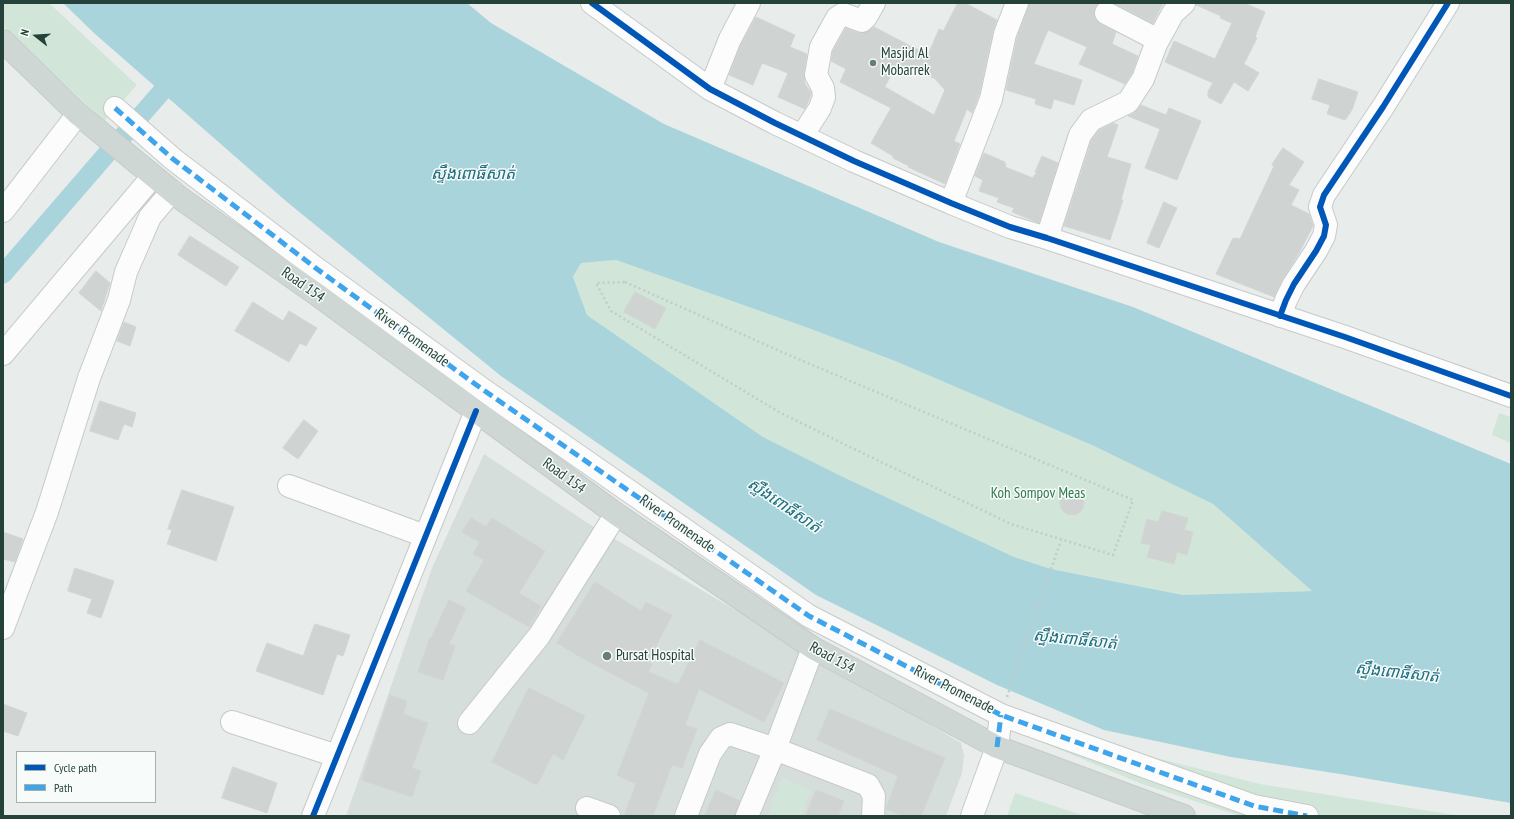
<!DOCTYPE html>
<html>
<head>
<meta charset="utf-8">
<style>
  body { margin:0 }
  #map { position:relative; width:1514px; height:819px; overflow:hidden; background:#e8edeb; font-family:"PT Sans Narrow",sans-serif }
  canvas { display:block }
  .frame { position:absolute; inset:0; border:4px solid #24423a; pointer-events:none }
  .legend { position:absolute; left:16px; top:751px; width:140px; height:52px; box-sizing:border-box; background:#f7fbf9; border:1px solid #a3b1ad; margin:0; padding:5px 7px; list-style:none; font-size:12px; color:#24423a }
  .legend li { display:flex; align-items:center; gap:8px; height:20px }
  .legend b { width:20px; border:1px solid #a3b1ad }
  .north { position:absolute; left:16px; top:16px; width:40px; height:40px; -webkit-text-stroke:3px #f7fbf9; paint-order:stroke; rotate:287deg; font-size:11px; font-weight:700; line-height:16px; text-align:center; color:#24423a }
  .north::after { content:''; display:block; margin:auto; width:14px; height:18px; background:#24423a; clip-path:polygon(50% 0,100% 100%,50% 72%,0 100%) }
</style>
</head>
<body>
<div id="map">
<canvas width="1514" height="819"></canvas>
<div class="frame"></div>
<ul class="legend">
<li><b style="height:5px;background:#0057b8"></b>Cycle path</li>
<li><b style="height:5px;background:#3ea4ec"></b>Path</li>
</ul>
<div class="north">N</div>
</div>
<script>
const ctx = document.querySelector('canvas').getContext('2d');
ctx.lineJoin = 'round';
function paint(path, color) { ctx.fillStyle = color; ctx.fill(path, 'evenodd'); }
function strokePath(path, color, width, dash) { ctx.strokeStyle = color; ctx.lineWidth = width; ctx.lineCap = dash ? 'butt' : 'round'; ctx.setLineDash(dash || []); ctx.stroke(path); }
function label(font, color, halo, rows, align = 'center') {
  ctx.font = font + ' "PT Sans Narrow","Noto Sans Khmer",sans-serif'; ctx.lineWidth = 3; ctx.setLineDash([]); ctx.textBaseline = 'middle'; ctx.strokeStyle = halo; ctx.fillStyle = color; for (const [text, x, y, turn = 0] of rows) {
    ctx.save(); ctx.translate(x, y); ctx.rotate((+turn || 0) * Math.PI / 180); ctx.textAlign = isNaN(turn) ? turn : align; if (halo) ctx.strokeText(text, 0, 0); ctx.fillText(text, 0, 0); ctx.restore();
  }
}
paint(new Path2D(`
  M484 454 586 522 961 743 964 755 962 773 946 816H346L432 568Z`), '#d6dedb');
paint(new Path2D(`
  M3 3H49L137 85 104 121 3 26Z
  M616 260 811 329 895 361 1094 446 1213 504 1312 591 1183 595 1051 569 1014 557 841 476 763 437 587 315 573 277 581 263Z
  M1499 413 1511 417V443L1492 435Z
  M1020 733 1144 755 1260 784 1461 816H1240L1142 784Z
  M782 778 811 790 801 816H768Z
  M1015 793 1085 816H1007Z`), '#d1e6d8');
paint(new Path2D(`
  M63 3H467L491 23 664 124 939 242 1133 307 1511 464V803L1340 774 1231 757 1104 730 997 685 816 595 501 376 287 202 94 33ZM616 260 811 329 895 361 1094 446 1213 504 1312 591 1183 595 1051 569 1014 557 841 476 763 437 587 315 573 277 581 263Z`), '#a9d4db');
strokePath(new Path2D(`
  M116 144 178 73
  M3 274 111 149`), '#a9d4db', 19);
const building = new Path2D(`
  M958 3H965L997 20 993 31 979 95 972 113 967 109 954 141 960 144 945 184 908 167 909 166 893 158V156L871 143 891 108 840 82 846 69 831 61 833 51 846 28 858 33H864L874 27 928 55 939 29 943 31ZM897 64 934 78 945 90 934 115 885 87Z
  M1029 3H1099L1095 8 1094 13 1095 19 1100 24 1116 32 1112 44 1138 56 1132 73 1125 84 1079 64 1087 47 1048 30 1034 64 1082 80 1074 105 1054 99 1051 109 1035 104 1036 99 1006 90 1017 38Z
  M1114 3H1163L1153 23Z
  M1196 3H1244L1265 12 1255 37 1257 38 1244 64 1259 73 1248 91 1234 82 1221 104 1208 97V91L1213 83 1165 62 1174 41 1215 59 1232 23 1220 18 1221 16 1196 5Z
  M756 17 795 35 790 47 807 54 804 73 805 84 811 92V95L805 109 778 97 788 73 762 63 753 85 729 75 741 44Z
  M1319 79 1358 92 1352 110 1345 120 1327 114 1330 105 1312 99Z
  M1141 105 1166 115 1169 108 1201 121 1177 180 1145 168 1160 129 1128 116 1134 113Z
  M1113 123 1118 125 1107 157 1131 164 1121 200H1123L1110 240 1064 226 1092 139 1099 130Z
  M1283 148 1304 162 1289 185 1299 190 1291 205 1309 214 1313 226 1299 253 1284 277 1274 297 1216 274 1233 238 1240 239 1274 166 1272 165Z
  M984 153 1005 162 1004 163 1006 164 1005 167 1033 178 1035 174 1038 175 1035 172 1042 156 1058 163 1039 223 1012 212 1014 208 997 202 999 198 979 191 983 180 975 176Z
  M1164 202 1177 208 1159 248 1147 243Z
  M190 236 239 267 226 286 178 255Z
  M96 271 110 283 101 311 79 293Z
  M635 292 666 308 655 329 624 312Z
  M253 302 283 321 289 311 317 328 306 346 300 343 289 362 235 331Z
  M124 322 136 327 130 346 117 341Z
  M100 401 136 413 132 427 124 424 118 440 90 431Z
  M304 420 318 431 298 459 283 448Z
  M182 490 234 507 216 561 167 544 172 530 168 529Z
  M1060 503a12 12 0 1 1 24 0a12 12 0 1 1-24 0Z
  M1162 511 1188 518 1184 530 1193 532 1187 555 1177 552 1174 564 1147 557 1151 545 1141 543 1147 519 1158 522Z
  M471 518 486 527 492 518 545 551 519 593 541 606 529 627 466 591 484 560 473 554 480 542 462 532Z
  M3 532 23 539 15 562 3 559Z
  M75 568 114 581 101 618 87 613 92 599 68 591Z
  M595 582 641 611 646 602 672 615 648 662 652 664 648 672 678 684 700 640 784 683 764 722 699 689 685 725 697 729 682 768 672 765 653 816H624L636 784 617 775 649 693 580 657 557 643Z
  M449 600 466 608 449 644 455 646 443 680 418 672 430 637 431 638Z
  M315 624 350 635 343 656 337 654 323 695 256 671 267 643 303 656Z
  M529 688 585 716 563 760 553 754 537 785 492 762Z
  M390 695 407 701 403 714 428 723 412 768 421 771 412 797 362 780Z
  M3 704 27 713 18 736 3 731Z
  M830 709 945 758 921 816H903L886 809 898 776 817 740Z
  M233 767 277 783 267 813 222 798Z
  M716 790 740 801 735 816H705Z
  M816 790 844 801 838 816H806Z`);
paint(building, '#cfd4d2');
strokePath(building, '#d1d6d4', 1);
const minor = new Path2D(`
  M592 3 710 89 775 123 854 161 951 203 1010 227 1047 238 1345 337 1511 396
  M1106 13 1158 40
  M710 89 730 39 749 3
  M115 108 173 159 317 269 482 389 809 616 1001 715 1254 806 1307 816
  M802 136 820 108 824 97 823 88 816 75 821 47 837 18 843 14 862 21 866 17 874 3
  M951 203 991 99 1005 34 1017 3
  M3 211 78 114
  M1047 238 1080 135 1091 120 1128 102 1143 79 1156 44 1173 13 1184 3
  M1280 316 1286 300 1294 284 1316 251 1324 236 1326 225 1320 207 1324 195 1383 107 1448 3
  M3 354 153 176
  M289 486 425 536
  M3 628 47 512 89 378 119 300 126 272 150 217 172 191
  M232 722 337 756
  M469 723 539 636 616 514
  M587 808 609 816
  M313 816 476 411
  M686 816 710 754 721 738 730 734 775 749 813 648
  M747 816 775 749 868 785 874 796 873 816
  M972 816 997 747 1001 715`);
const major = new Path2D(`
  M3 41 78 114 180 198 319 296 616 514 813 648 997 747 1184 816`);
strokePath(minor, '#c5cac8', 24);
strokePath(major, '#c3ccc9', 24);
strokePath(new Path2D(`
  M625 282 791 356 1133 500 1113 555 1011 524 854 449 779 412 611 311 596 283Z
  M1007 697 1061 540`), '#c3ccca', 2.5, [2, 3]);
strokePath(minor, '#fcfcfc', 22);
strokePath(major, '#cfd7d5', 22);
strokePath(new Path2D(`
  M115 108 173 159 317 269 482 389 809 616 1001 715 1254 806 1307 816
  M997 747 1001 715`), '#3ea4ec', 5, [10, 5]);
strokePath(new Path2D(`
  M592 3 710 89 775 123 854 161 951 203 1010 227 1047 238 1345 337 1511 396
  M1280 316 1286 300 1294 284 1316 251 1324 236 1326 225 1320 207 1324 195 1383 107 1448 3
  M313 816 476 411`), '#0057b8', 6);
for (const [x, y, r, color] of [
  [873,63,4,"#697e78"],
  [607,656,5,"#697e78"]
]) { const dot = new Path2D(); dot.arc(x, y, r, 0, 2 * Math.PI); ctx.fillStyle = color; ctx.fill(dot); strokePath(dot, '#f7fbf9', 1.5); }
label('15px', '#24423a', '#f7fbf9', [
  ["Masjid Al",881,54],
  ["Mobarrek",881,71],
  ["Pursat Hospital",616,656]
], 'left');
label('15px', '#24423a', '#f7fbf9', [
  ["Road 154",303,285,35],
  ["River Promenade",412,338,36],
  ["Road 154",564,476,36],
  ["River Promenade",677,524,35],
  ["Road 154",832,658,29],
  ["River Promenade",954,690,27]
]);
label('15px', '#2d7a4b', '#f7fbf9', [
  ["Koh Sompov Meas",1038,494]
]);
label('italic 16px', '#1c6f80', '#f7fbf9', [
  ["ស្ទឹងពោធិ៍សាត់",473,174],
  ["ស្ទឹងពោធិ៍សាត់",784,506,34],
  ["ស្ទឹងពោធិ៍សាត់",1075,640,6],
  ["ស្ទឹងពោធិ៍សាត់",1397,673,6]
]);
</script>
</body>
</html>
